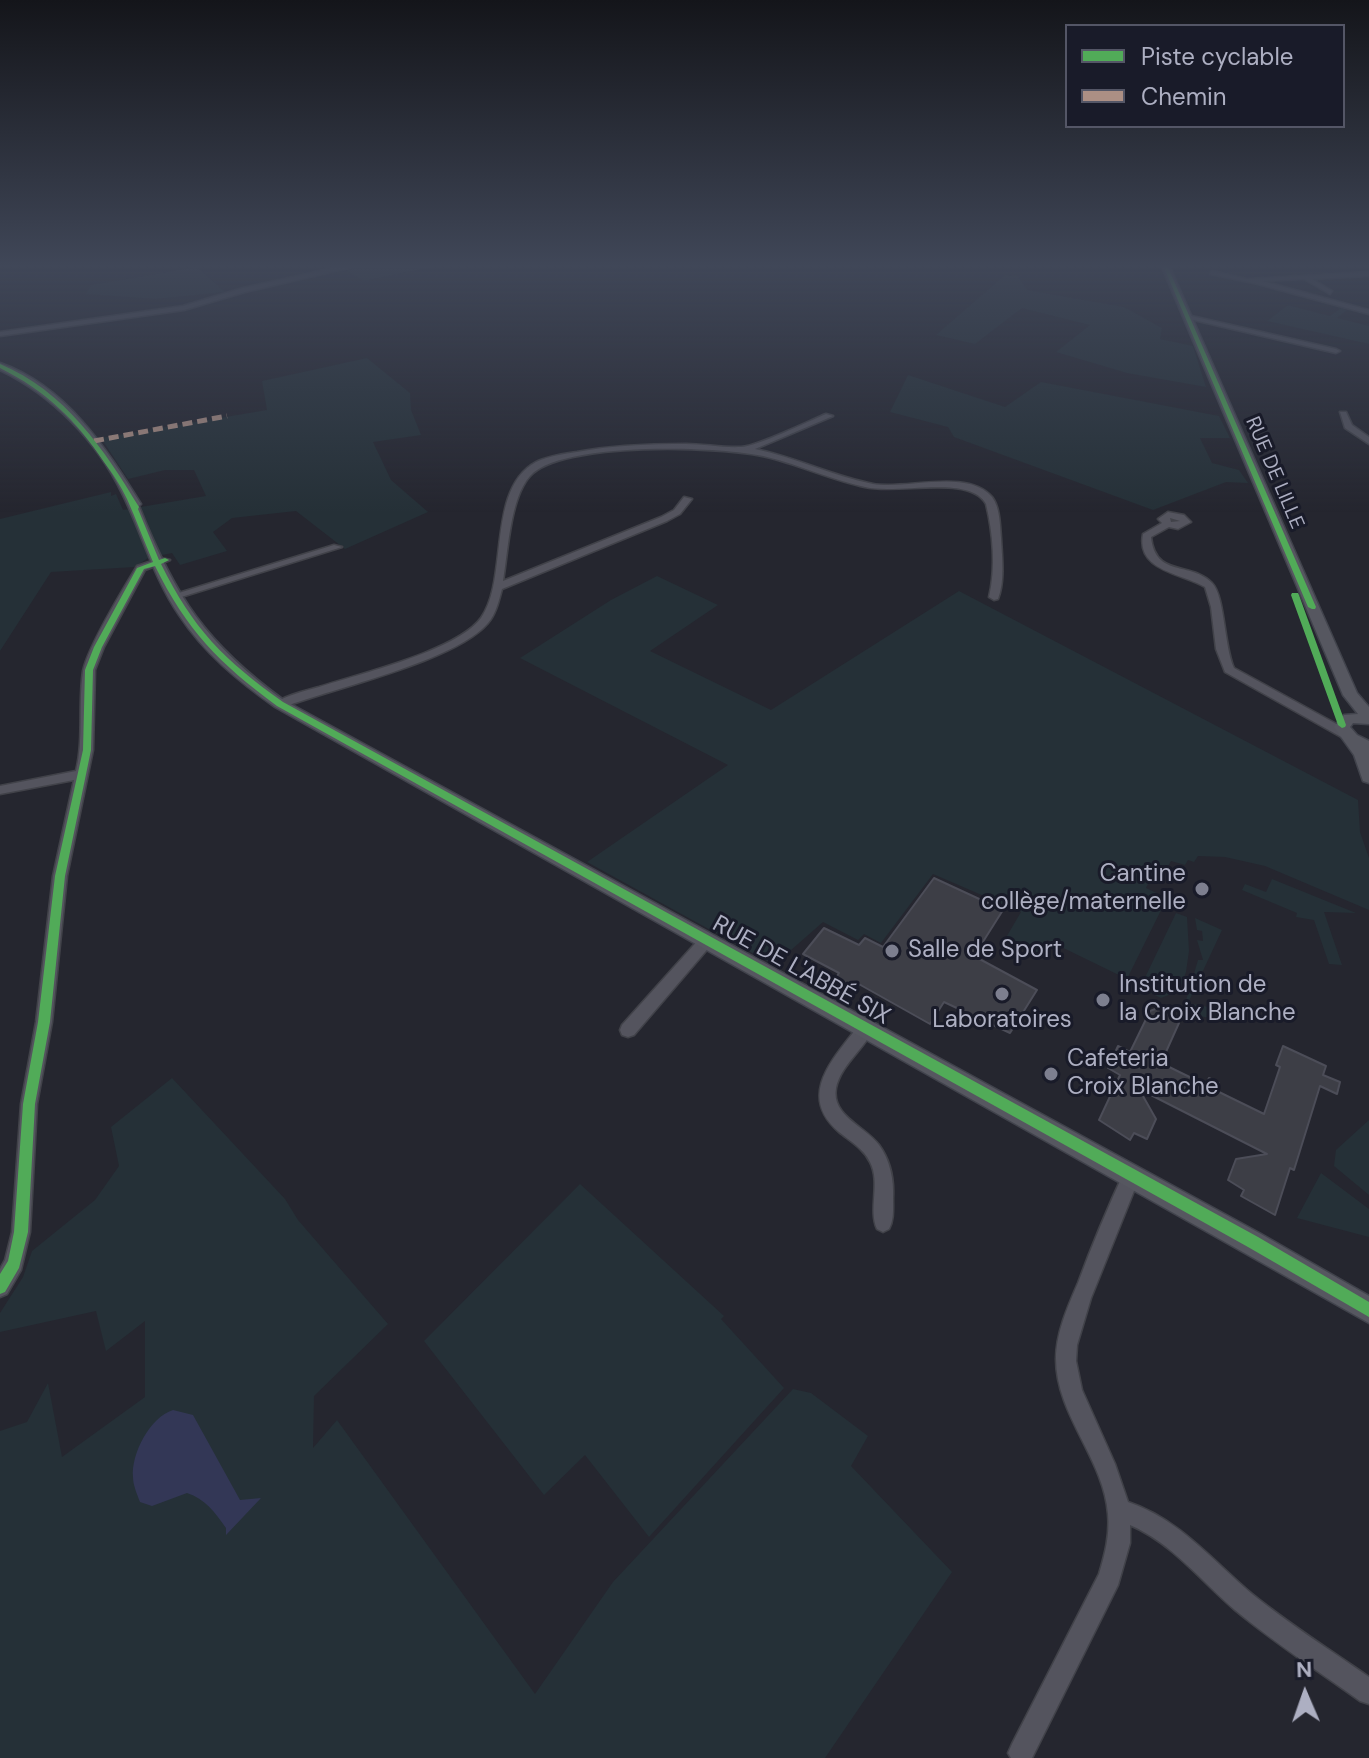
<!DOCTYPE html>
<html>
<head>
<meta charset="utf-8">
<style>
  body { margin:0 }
  #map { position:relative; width:1369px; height:1758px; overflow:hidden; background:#25262f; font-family:"DM Sans",sans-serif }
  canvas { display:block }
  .legend { position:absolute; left:1065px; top:24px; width:280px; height:104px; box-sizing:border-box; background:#191b29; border:2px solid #545666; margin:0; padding:10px 14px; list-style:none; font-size:24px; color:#adafc2 }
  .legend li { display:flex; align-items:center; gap:16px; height:40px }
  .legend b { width:40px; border:2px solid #545666 }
  .north { position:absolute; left:1265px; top:1654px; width:80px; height:80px; -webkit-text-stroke:6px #191b29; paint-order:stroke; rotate:358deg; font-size:22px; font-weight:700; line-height:32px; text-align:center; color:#adafc2 }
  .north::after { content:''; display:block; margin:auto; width:28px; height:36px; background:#adafc2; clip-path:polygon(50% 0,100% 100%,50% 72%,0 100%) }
</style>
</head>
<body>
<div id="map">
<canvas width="1369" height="1758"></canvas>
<ul class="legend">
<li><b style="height:10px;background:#51ab58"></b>Piste cyclable</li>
<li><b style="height:10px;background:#ac8f84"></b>Chemin</li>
</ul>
<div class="north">N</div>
</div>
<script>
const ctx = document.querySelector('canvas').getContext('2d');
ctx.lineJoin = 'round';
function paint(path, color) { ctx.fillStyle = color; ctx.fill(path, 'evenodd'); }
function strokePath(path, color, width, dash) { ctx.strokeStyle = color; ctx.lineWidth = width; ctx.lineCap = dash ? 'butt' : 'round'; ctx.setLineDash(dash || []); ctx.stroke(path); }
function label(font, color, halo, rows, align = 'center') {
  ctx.font = font + ' "DM Sans",sans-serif'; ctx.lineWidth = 6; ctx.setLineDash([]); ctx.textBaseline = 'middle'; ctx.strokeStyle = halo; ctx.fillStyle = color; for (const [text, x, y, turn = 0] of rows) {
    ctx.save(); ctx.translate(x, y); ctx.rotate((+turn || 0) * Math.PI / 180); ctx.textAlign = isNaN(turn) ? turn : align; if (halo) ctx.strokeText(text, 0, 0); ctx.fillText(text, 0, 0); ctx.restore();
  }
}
paint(new Path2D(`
  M363 265H440L364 281 347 271Z
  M197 267 225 292 156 299 86 294 91 285Z
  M1005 275 1018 276 1027 290 1124 307 1162 328 1160 339 1193 346 1206 387 1127 373 1056 352 1090 325 1022 308 975 344 936 335Z
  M1288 305 1330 316 1341 308 1347 310 1337 318 1369 326V344L1267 321Z
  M367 358 410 393 411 410 421 435 373 442 391 480 428 512 345 549 296 511 232 518 213 532 227 551 180 565 172 553 148 558 135 567 51 572 0 651V519L111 492V496L116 494 123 510 206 496 194 470H165L128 479 101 438 267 410 262 381Z
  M908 375 1005 407 1041 382 1219 416 1230 438H1200L1212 463 1239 470 1248 483 1226 482 1153 510 954 437 948 427 890 412Z
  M657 576 718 605 650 651 771 710 959 591 1358 800 1360 832 1369 858V910L1265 866 1225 857 1198 856 1194 862 1188 860 1185 865 1171 861 1167 868 1157 865 1146 888 1167 898 1127 979 1047 940 1037 956 1004 941 1021 912 933 874 881 943 864 934 858 940 823 922 774 965 587 862 728 765 520 658 611 600Z
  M1272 879 1356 913 1324 912 1342 965 1329 964 1314 920 1296 917 1297 913 1242 890 1245 884 1266 892Z
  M1176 913 1187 917 1189 951 1186 972 1179 991 1161 998 1140 988Z
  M1195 918 1222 930 1188 1003 1224 1010V1021L1190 1014 1184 1007 1198 960H1203L1197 940 1203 941 1202 931 1197 930Z
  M172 1078 285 1199 298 1220 388 1324 314 1396 313 1448 337 1420 535 1694 613 1582 793 1389 811 1393 868 1436 851 1466 952 1572 825 1758H0V1431L27 1422 48 1383 62 1457 145 1397V1321L106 1351 96 1311 0 1332V1313L23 1277 32 1251 95 1200 119 1166 111 1127Z
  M1369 1120V1195L1334 1166 1336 1150Z
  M1321 1173 1369 1209V1237L1297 1218Z
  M580 1184 724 1316 721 1319 784 1388 649 1537 585 1455 544 1495 424 1341Z`), '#253037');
paint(new Path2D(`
  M173 1410 193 1415 240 1500 261 1498 226 1535V1528C215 1512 205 1499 187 1493L152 1506 140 1502C137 1494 133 1485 133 1477 131 1454 150 1417 173 1410Z`), '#333756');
const building = new Path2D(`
  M934 878 1003 910 974 956 1037 990 1010 1033 944 1002 930 1024 857 983 853 990 835 979 839 973 803 954 824 928 859 945 865 938 883 947Z
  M1158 1008 1179 1023 1161 1063 1206 1085 1209 1078 1219 1083 1217 1091 1264 1114 1280 1067 1276 1065 1283 1046 1326 1066 1323 1075 1340 1082 1337 1094 1320 1086 1294 1170 1290 1168 1275 1215 1241 1196 1244 1190 1228 1180 1236 1159 1267 1154 1139 1089 1156 1119 1147 1139 1134 1133 1130 1140 1099 1120 1120 1075 1108 1068 1118 1046 1130 1052 1150 1011Z`);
paint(building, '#3d3e46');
strokePath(building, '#4c4d58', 2);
const minor = new Path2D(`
  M347 265H361L245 292 184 310 0 336V332L183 306 243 288Z
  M1212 271 1247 279 1369 272V276L1312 279 1332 291 1330 294 1304 279 1262 281 1369 310V314L1254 283 1210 274Z
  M1187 315 1336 349 1340 351 1336 353 1185 318Z
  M1340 412H1346L1352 425 1369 437V444L1345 428Z
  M826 414 833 416 755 449C795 457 832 476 873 484 906 490 967 468 992 497 1000 507 1000 526 1001 538 1002 558 1005 581 998 599L994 600 989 597C996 568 993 533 986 504 970 474 898 495 865 487 832 480 800 465 767 457 722 446 561 441 530 476 510 498 508 552 503 581L661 517 674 510 684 497 692 499 680 514 667 521 502 589C499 600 496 614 488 623 456 661 334 688 284 707L280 708 274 704C286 695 305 691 319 687 358 674 457 651 481 618 509 579 486 489 536 462 548 456 564 454 577 452 613 445 650 444 686 444 704 444 723 448 741 447 756 447 809 421 826 414Z
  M1168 512 1184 515 1191 522 1178 529 1169 527 1151 537C1155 578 1191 561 1212 583 1225 596 1224 647 1234 668L1351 732 1353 735 1351 738H1343L1225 672 1216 649 1211 607 1205 587C1181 573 1136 571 1143 534L1162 523 1158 519ZM1170 518 1180 521 1171 522Z
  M334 545 342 547 178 598H170L169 596Z
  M161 558 170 560 145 570 104 647 95 670 93 750 67 876 52 1022 37 1104 30 1232 21 1270 7 1294 0 1297V1269L5 1260 12 1232 21 1104 36 1022 53 876 74 780 0 794V786L76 771C84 738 78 704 83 671 88 646 123 589 137 566Z
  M706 935 711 937 713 941 711 945 634 1035 628 1037 622 1035 620 1030 622 1025 701 937Z
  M865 1023 871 1025 873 1030C863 1050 841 1065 836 1088 831 1116 865 1126 879 1145 890 1160 894 1180 893 1198 893 1209 894 1220 889 1229L883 1232 877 1229C868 1209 881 1183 870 1162 864 1149 850 1141 839 1132 796 1095 834 1058 859 1025Z
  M1131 1168 1137 1170 1140 1176 1091 1298 1077 1345 1076 1361 1082 1390 1115 1464 1128 1502C1179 1519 1212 1560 1252 1594 1289 1624 1330 1650 1369 1677V1704L1360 1701C1318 1671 1275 1643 1235 1610 1201 1581 1172 1543 1130 1525V1543L1118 1585 1032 1758H1011L1008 1753 1012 1744 1099 1574C1105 1554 1110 1535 1108 1514 1104 1459 1056 1415 1056 1359 1056 1333 1068 1306 1078 1283 1092 1245 1108 1207 1125 1170Z`);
const major = new Path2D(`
  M1161 265H1169L1357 693 1369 707V724L1353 723 1350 727 1357 735 1369 741V783L1363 781 1354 755 1334 727 1344 715 1358 714 1343 695Z
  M0 363C66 386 106 448 141 504L139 506C175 597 206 644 285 701L1261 1234 1369 1296V1323L275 707C238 681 204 653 179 615 153 577 142 533 122 493 97 441 52 395 0 370Z`);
strokePath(minor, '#414249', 3);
strokePath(major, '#41434c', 3);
paint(minor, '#54545e');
paint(major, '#565760');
strokePath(new Path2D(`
  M94 441 227 416`), '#ac8f84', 5, [10, 5]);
paint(new Path2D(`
  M1163 265H1167L1316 607 1315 609H1312L1308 607Z
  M0 364C65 391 104 449 139 507L138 509 159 560 165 558 169 560 161 564C193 629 224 660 283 702L1258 1237 1369 1302V1317L1248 1247 277 706C219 663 187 631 155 566L144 569 102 647 93 670 91 750 65 876 50 1022 35 1104 28 1232 19 1268 5 1292 0 1294V1274L8 1261 14 1232 23 1104 38 1022 55 876 83 750 85 670 94 647 137 568 153 562C144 541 136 519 127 499 121 486 112 473 104 462 76 420 46 391 0 368Z
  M1292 593H1298L1299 595 1346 725 1345 727 1342 728 1338 725 1291 595Z`), '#51ab58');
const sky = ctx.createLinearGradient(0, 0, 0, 512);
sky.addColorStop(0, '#14151a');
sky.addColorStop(0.52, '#404758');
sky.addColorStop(1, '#40475800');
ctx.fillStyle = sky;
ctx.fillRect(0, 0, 1369, 512);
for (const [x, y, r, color] of [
  [1202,889,8,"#7d7f8f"],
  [892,951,8,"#7d7f8f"],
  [1002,994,8,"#7d7f8f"],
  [1103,1000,8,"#7d7f8f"],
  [1051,1074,8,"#7d7f8f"]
]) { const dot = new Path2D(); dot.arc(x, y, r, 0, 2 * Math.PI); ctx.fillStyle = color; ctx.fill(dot); strokePath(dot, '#191b29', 3); }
label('20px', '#adafc2', '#191b29', [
  ["RUE DE LILLE",1274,473,67]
]);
label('24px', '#adafc2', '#191b29', [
  ["Cantine",1186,875,"right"],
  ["collège/maternelle",1186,903,"right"],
  ["Salle de Sport",908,951],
  ["Institution de",1119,986],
  ["la Croix Blanche",1119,1014],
  ["Laboratoires",1002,1021,"center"],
  ["Cafeteria",1067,1060],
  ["Croix Blanche",1067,1088]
], 'left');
label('24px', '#adafc2', '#191b29', [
  ["RUE DE L'ABBÉ SIX",801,971,29]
]);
</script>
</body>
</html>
